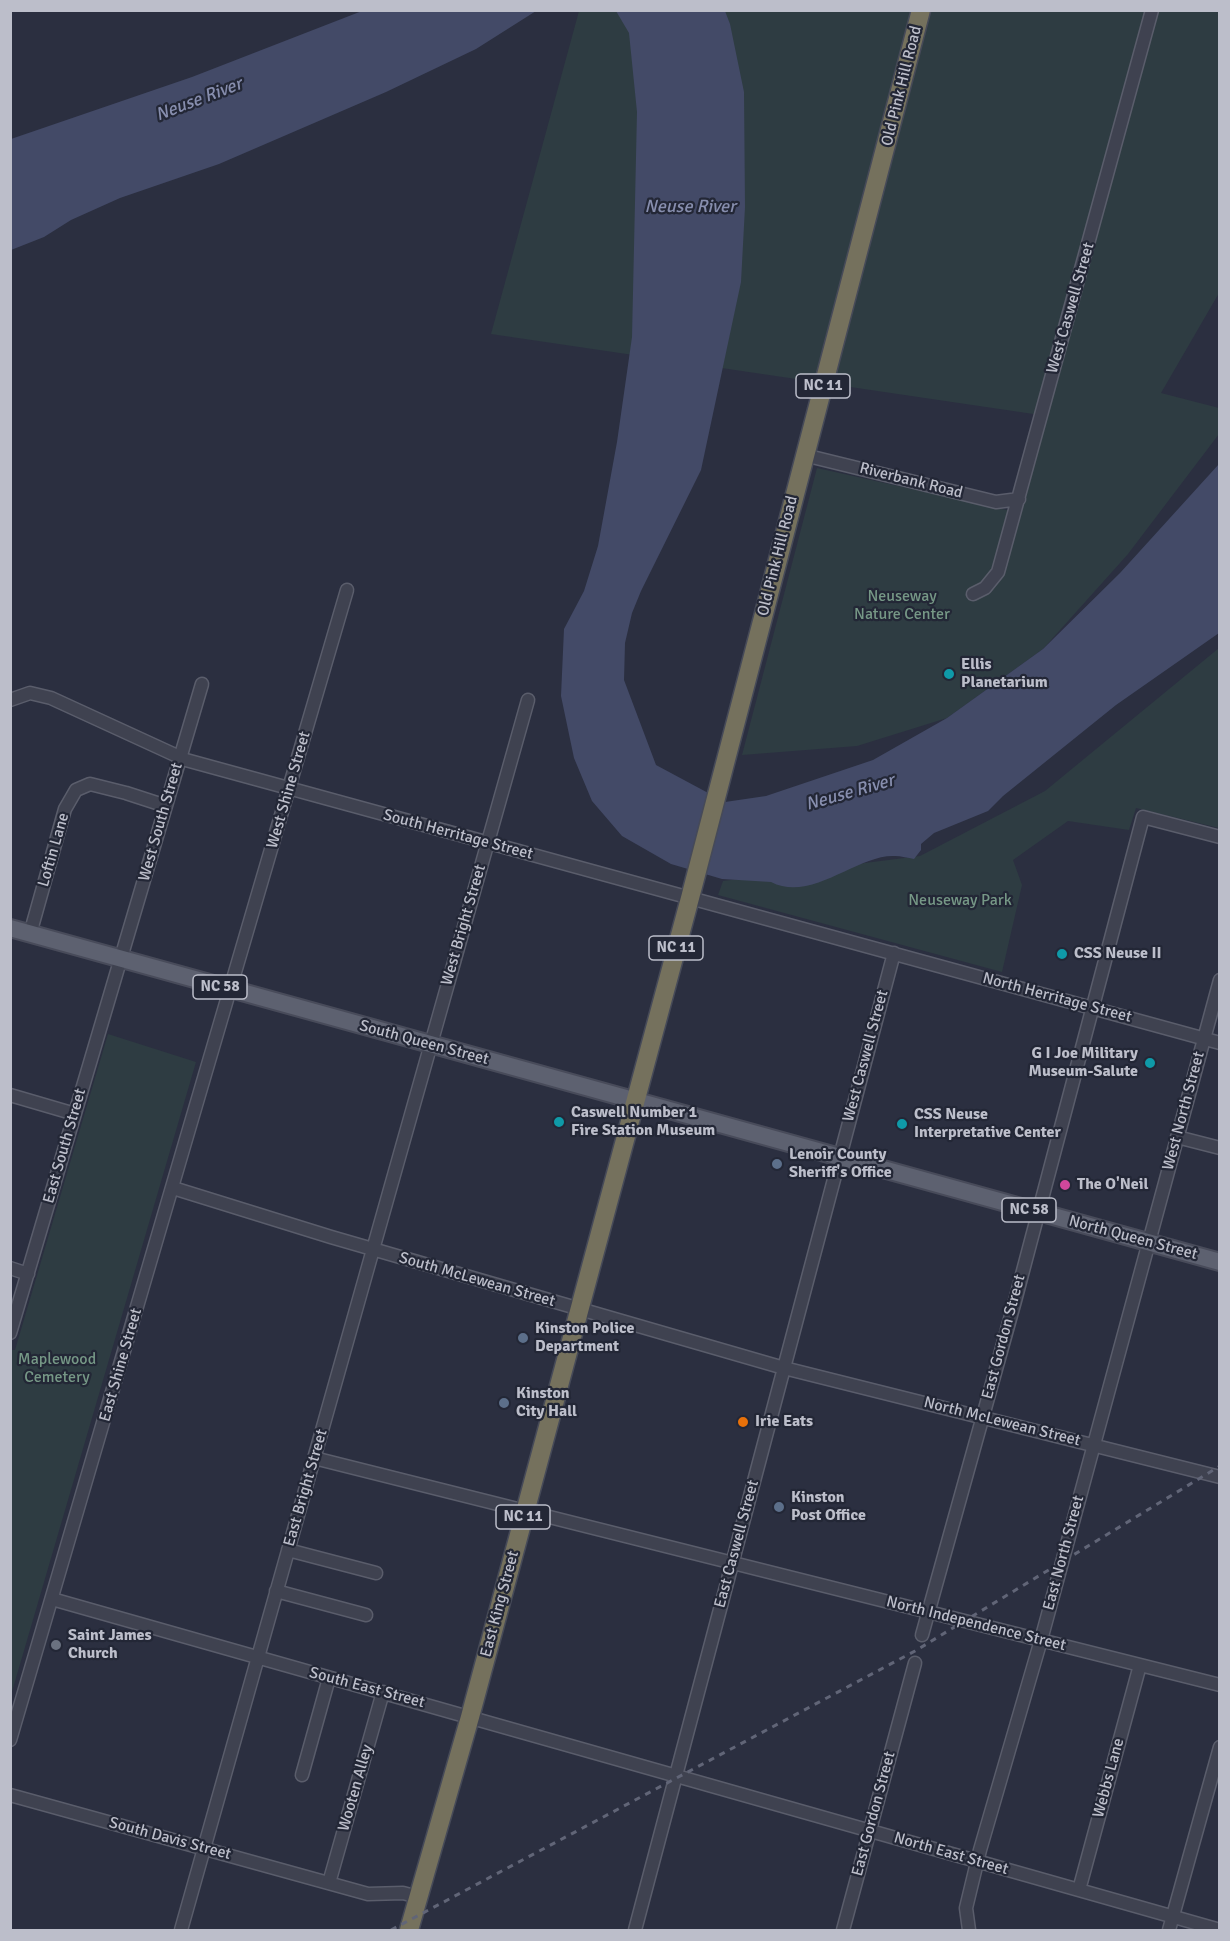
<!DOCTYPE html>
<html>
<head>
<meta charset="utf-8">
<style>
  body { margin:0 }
  #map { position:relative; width:1230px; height:1941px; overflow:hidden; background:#2b2f40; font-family:Signika,sans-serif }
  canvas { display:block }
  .frame { position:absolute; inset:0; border:12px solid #bcbeca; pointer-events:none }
</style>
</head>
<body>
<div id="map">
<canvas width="1230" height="1941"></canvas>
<div class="frame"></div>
</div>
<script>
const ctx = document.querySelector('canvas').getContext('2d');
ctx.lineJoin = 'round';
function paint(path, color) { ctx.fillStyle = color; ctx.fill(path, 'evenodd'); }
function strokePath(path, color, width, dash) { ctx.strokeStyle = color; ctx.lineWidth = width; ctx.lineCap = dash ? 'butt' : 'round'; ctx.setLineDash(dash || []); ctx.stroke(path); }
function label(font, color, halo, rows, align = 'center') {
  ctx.font = font + ' Signika,sans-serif'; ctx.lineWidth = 4.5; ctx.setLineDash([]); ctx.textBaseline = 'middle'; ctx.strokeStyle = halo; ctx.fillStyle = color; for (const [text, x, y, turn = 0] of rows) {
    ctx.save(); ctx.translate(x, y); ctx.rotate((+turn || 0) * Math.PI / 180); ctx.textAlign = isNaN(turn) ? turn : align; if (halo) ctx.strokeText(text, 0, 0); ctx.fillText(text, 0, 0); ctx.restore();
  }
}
paint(new Path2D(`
  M579 11H1219V293L1161 393 1219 408V434L1128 554 1043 649 947 718 857 746 742 755 817 468 1020 513 1047 416 491 334Z
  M1219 648V828L1136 808 1129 830 1068 821 1013 860 1022 885 1002 972 718 895 723 881 920 856 1045 791Z
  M108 1034 196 1062 11 1695V1350H15Z`), '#2e3c42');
paint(new Path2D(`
  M362 11H536L476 49 386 92 219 164 120 198 71 220 44 237 11 250V139L192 77Z
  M616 11H725L730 24 744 92 745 207 741 282 701 470 641 591 632 613 625 643 624 680 656 765 725 802 766 796 873 760 947 718 1043 649 1120 573 1219 464V633L1116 705 1003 796 988 811 934 833 921 844V850L914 859C908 858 901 856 895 856 857 854 812 903 771 882L722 879 671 864 622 836 592 801 574 758 561 696 564 629 584 591 598 546 617 442 632 337 637 112 629 33Z`), '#434a67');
const minor = new Path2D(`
  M804 455 996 502 1019 499
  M973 594 985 588 998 572 1152 10
  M10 700 30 693 51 698 186 760 1220 1043
  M30 934 65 809 76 790 90 784 126 793 166 806
  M10 1095 75 1114
  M1177 1137 1220 1148
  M173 1188 331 1237 784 1368 1220 1477
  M10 1268 28 1274
  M10 1333 202 684
  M314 1458 1220 1685
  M288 1550 376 1573
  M276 1591 366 1615
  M52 1599 1220 1930
  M922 1635 1015 1301 1143 817 1220 837
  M10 1740 347 590
  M302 1775 329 1678
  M10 1795 368 1894 403 1893 418 1897
  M329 1883 383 1692
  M1079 1890 1140 1665
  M181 1930 528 700
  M635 1930 894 953
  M843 1930 915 1663
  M969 1930 966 1908 980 1850 1041 1640 1220 980
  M1169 1930 1220 1747`);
const major = new Path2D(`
  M10 928 1220 1262`);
const highway = new Path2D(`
  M409 1930 470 1717 690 898 921 10`);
strokePath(minor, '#5a5d6b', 15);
strokePath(major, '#484b5a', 20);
strokePath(highway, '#464a58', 21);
strokePath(minor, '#3f4250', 12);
strokePath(major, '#5d6170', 16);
strokePath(highway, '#75715d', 18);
strokePath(new Path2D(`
  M391 1930 915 1651 1220 1466`), '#616577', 3, [6, 6]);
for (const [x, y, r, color] of [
  [949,674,6,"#0f9aa8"],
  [1062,954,6,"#0f9aa8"],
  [1150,1063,6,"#0f9aa8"],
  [559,1122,6,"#0f9aa8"],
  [902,1124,6,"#0f9aa8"],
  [777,1164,6,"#5c6f8a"],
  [1065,1185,6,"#d1479c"],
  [523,1338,6,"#5c6f8a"],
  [504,1403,6,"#5c6f8a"],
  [743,1422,6,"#e8710a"],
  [779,1507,6,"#5c6f8a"],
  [56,1645,6,"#6b7280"]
]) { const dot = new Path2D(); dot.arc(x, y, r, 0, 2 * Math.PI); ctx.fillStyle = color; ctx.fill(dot); strokePath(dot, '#232736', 2); }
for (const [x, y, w] of [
  [823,386,54],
  [676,948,54],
  [220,987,54],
  [1029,1210,54],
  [523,1517,54]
]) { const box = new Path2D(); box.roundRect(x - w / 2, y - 12, w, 24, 4.5); ctx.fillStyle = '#232736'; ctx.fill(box); strokePath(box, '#bcbeca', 1.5); }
label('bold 15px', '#bcbeca', null, [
  ["NC 11",823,386],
  ["NC 11",676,948],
  ["NC 58",220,987],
  ["NC 58",1029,1210],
  ["NC 11",523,1517]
]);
label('16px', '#bcbeca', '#232736', [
  ["Old Pink Hill Road",902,86,-76],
  ["West Caswell Street",1071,308,-74],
  ["Riverbank Road",911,481,14],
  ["Old Pink Hill Road",778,556,-76],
  ["West Shine Street",289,790,-74],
  ["West South Street",161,822,-74],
  ["South Herritage Street",458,835,15],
  ["Loftin Lane",54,850,-74],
  ["West Bright Street",464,925,-74],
  ["North Herritage Street",1057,998,15],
  ["South Queen Street",424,1043,15],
  ["West Caswell Street",866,1056,-75],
  ["West North Street",1184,1111,-75],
  ["East South Street",65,1146,-74],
  ["North Queen Street",1133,1238,15],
  ["South McLewean Street",477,1280,16],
  ["East Gordon Street",1004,1337,-75],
  ["East Shine Street",121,1365,-74],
  ["North McLewean Street",1002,1422,14],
  ["East Bright Street",306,1488,-74],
  ["East Caswell Street",737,1544,-75],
  ["East North Street",1064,1553,-75],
  ["East King Street",500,1604,-75],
  ["North Independence Street",976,1624,14],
  ["South East Street",367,1688,15],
  ["Webbs Lane",1109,1778,-75],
  ["Wooten Alley",356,1788,-74],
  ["East Gordon Street",874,1814,-75],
  ["South Davis Street",170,1839,15],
  ["North East Street",951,1854,16]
]);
label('16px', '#769886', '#232736', [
  ["Neuseway",902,597],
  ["Nature Center",902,615],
  ["Neuseway Park",960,901],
  ["Maplewood",57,1360],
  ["Cemetery",57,1378]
]);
label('bold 16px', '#bcbeca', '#232736', [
  ["Ellis",961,665],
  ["Planetarium",961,683],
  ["CSS Neuse II",1074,954],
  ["G I Joe Military",1138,1054,"right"],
  ["Museum-Salute",1138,1072,"right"],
  ["Caswell Number 1",571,1113],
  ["Fire Station Museum",571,1131],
  ["CSS Neuse",914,1115],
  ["Interpretative Center",914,1133],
  ["Lenoir County",789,1155],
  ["Sheriff's Office",789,1173],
  ["The O'Neil",1077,1185],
  ["Kinston Police",535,1329],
  ["Department",535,1347],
  ["Kinston",516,1394],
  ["City Hall",516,1412],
  ["Irie Eats",755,1422],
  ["Kinston",791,1498],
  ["Post Office",791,1516],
  ["Saint James",68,1636],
  ["Church",68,1654]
], 'left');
label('italic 18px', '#878eae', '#232736', [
  ["Neuse River",199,100,-21],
  ["Neuse River",690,207],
  ["Neuse River",850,793,-16]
]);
</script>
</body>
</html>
